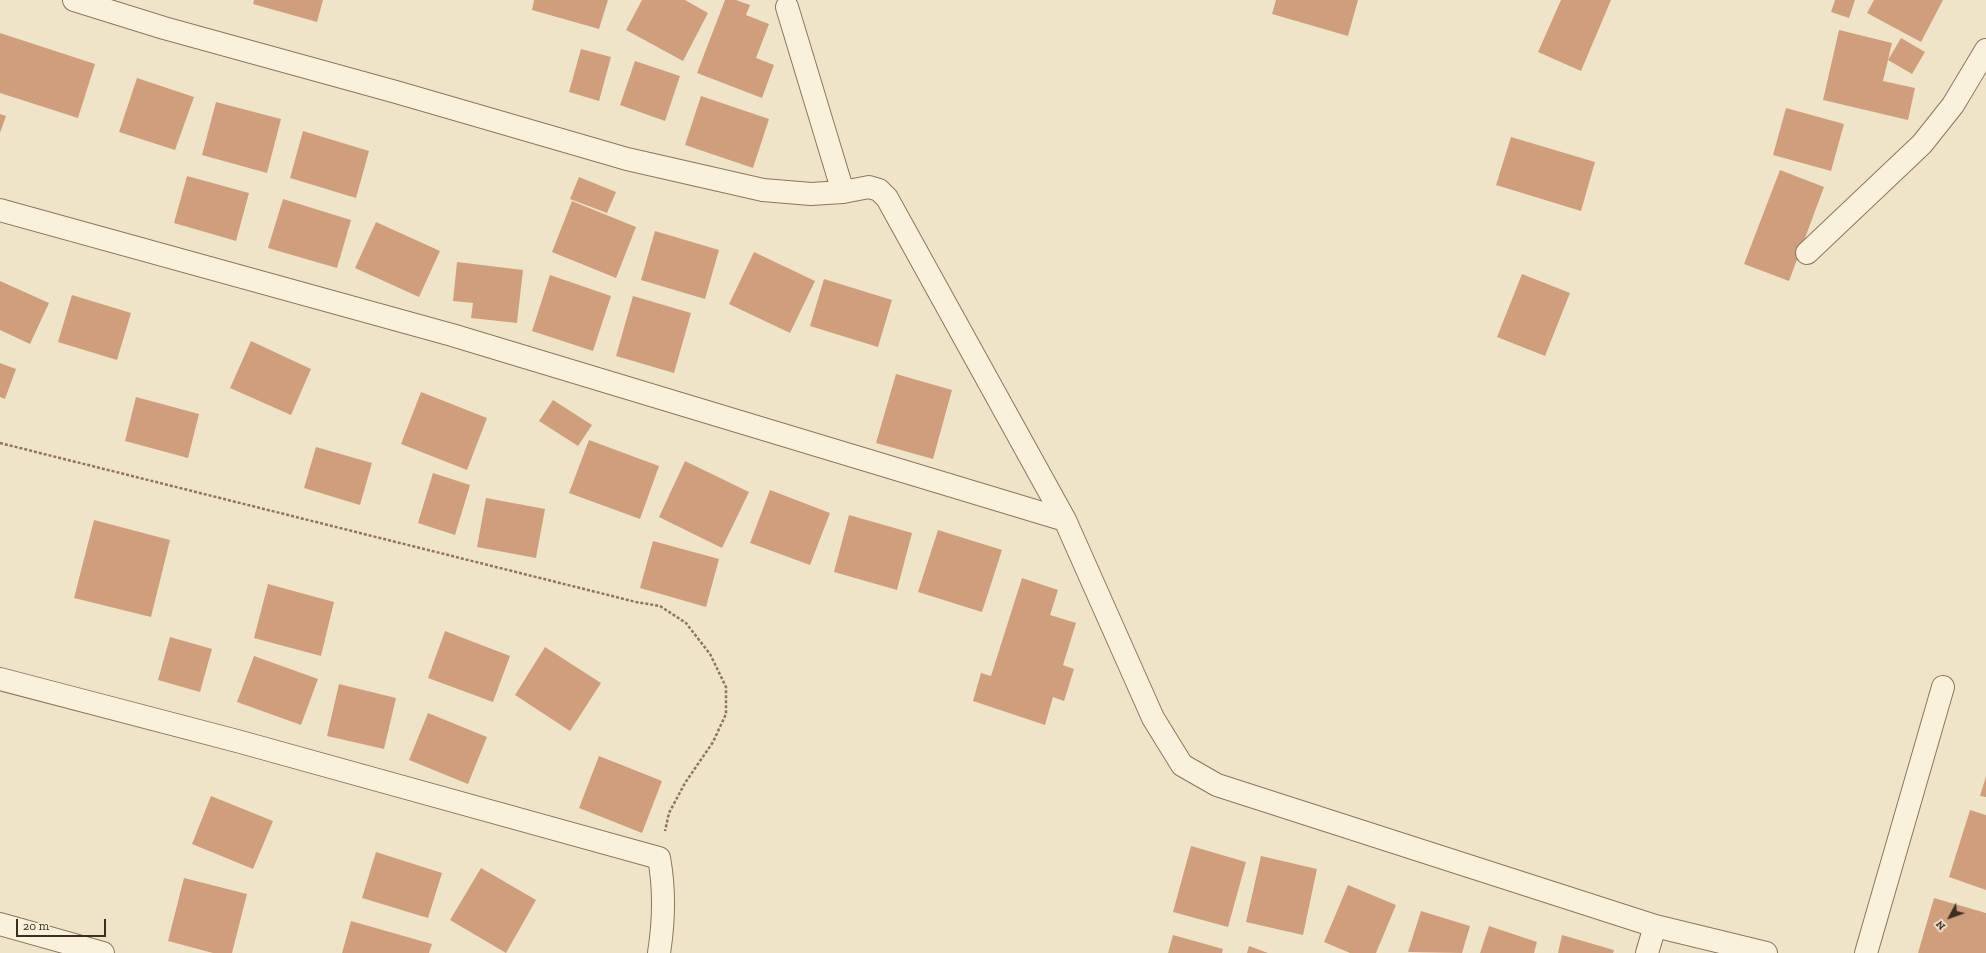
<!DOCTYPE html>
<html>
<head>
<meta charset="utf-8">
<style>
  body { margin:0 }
  #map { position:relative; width:1986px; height:953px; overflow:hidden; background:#f0e4c8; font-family:"Zilla Slab",serif }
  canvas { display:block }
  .north { position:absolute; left:1930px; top:897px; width:40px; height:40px; -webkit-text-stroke:3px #f7eed8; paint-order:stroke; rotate:229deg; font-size:11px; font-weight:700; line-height:16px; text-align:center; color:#3d2e20 }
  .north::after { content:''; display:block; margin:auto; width:14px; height:18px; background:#3d2e20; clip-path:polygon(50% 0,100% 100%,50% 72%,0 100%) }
  .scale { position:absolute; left:16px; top:919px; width:90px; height:18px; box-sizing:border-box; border:2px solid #3d2e20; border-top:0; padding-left:5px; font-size:12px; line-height:14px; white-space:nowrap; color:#3d2e20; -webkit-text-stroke:3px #f7eed8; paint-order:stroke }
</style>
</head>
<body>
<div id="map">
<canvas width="1986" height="953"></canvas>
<div class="north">N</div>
<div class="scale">20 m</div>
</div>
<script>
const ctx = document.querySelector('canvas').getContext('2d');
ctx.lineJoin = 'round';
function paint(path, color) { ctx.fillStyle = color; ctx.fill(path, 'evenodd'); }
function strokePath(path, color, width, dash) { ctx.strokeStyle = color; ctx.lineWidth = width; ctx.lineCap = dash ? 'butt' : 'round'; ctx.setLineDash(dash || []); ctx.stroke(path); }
paint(new Path2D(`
  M254 0H323L317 22 253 4Z
  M534 0H608L599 29 532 10Z
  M642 0H685L708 13 683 61 626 30Z
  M725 0H736L750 5 746 15 769 24 756 58 774 65 762 98 697 73Z
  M1276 0H1358L1348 36 1272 14Z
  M1561 0H1611L1581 71 1538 52Z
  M1835 0H1855L1849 18 1831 12Z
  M1874 0H1943L1921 42 1867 13Z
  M1839 30 1892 43 1883 81 1915 88 1908 120 1823 100Z
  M0 33 95 64 78 118 0 93Z
  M1901 38 1925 52 1912 74 1888 60Z
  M581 49 611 57 599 101 569 92Z
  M635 61 680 76 665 121 620 105Z
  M137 78 194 97 175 150 119 132Z
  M701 96 769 119 753 168 685 145Z
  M216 102 281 119 267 173 202 155Z
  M1786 108 1844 124 1831 171 1773 155Z
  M0 114 6 116 0 133Z
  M303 131 369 151 356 198 290 178Z
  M1511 137 1595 162 1581 211 1496 185Z
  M1780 170 1824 187 1789 281 1744 264Z
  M187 176 249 193 236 241 174 223Z
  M579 177 616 192 607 213 570 199Z
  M283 199 351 220 337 268 268 248Z
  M572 201 636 227 616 278 552 252Z
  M376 222 440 251 419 297 355 268Z
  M655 231 719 250 705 299 641 280Z
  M754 252 815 281 790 333 729 304Z
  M457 262 523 270 517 323 471 318 473 303 453 301Z
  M1522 274 1570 293 1545 356 1497 337Z
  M550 275 611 296 593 351 532 331Z
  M824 279 892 300 878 347 810 326Z
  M0 281 49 303 30 344 0 330Z
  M72 295 131 313 117 360 58 342Z
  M633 296 691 313 674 373 616 356Z
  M251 341 311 369 291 415 230 388Z
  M0 363 16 369 5 399 0 397Z
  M896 374 952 390 933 459 876 443Z
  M421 392 487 418 467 470 401 444Z
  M136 397 199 414 188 458 125 441Z
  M553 400 592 425 578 446 539 421Z
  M589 440 659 466 640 519 569 493Z
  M316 447 372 463 360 505 304 488Z
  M685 461 749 492 722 548 659 517Z
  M433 473 470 485 455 535 418 523Z
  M770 490 830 513 810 565 750 543Z
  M486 498 545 509 536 558 477 547Z
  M849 515 912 533 897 590 834 572Z
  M94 520 170 540 151 617 74 598Z
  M938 530 1002 550 982 612 918 592Z
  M653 541 719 559 706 607 640 588Z
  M1022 578 1058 590 1050 615 1076 623 1063 665 1074 669 1064 701 1053 697 1045 725 973 701 981 673 991 676Z
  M268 584 334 602 321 656 254 638Z
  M445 631 510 656 493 702 428 678Z
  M170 637 212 649 200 692 158 680Z
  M545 647 601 683 570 731 515 695Z
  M254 656 318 679 301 725 237 702Z
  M339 684 396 698 384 749 327 736Z
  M428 713 487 737 468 784 409 760Z
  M599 756 662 781 642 833 579 808Z
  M1986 776V797L1980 796Z
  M211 796 273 821 253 869 192 844Z
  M1970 810 1986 815V890L1949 877Z
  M1191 846 1246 862 1228 927 1173 912Z
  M376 852 442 873 428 918 362 898Z
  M1261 856 1317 869 1303 935 1246 922Z
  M481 868 536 900 506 953 450 920Z
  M184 878 247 894 232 953H213L168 941Z
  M1348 885 1396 905 1376 953H1350L1324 942Z
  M1934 898 1986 913V953H1918Z
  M1421 911 1470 926 1462 953 1408 952Z
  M351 921 432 944 429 953H342Z
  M1489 926 1537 942 1534 953H1480Z
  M1173 935 1223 949 1222 953H1168Z
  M1562 935 1614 950 1613 953H1558Z
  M1249 946 1268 953H1247Z`), '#cf9f7d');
const minor = new Path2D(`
  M74 0 164 28 396 92 627 159 763 190 811 194 843 192 869 187 879 190 887 198 1065 520 1153 718 1182 765 1217 785 1655 926 1766 953
  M787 7 843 192
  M0 210 452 335 1065 520
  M1807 253 1922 144 1953 105 1986 50
  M0 679 237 741 659 858C665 890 664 921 659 953
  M0 924 103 953
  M1647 953 1655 926
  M1866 953 1943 687`);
strokePath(minor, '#8d765c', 24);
strokePath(new Path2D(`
  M0 443 636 602 660 606 686 623 710 654 726 687V714L713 742 685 783 669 813 665 831`), '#8d765c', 2.5, [3, 2]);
strokePath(minor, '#faf1dc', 22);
</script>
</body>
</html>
